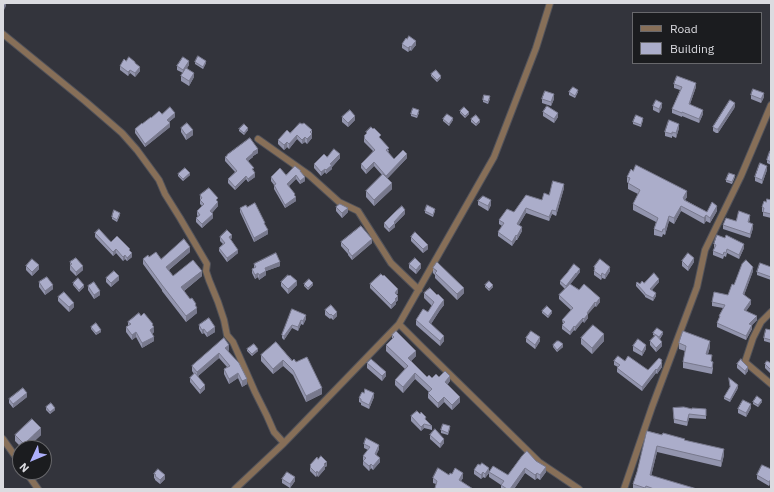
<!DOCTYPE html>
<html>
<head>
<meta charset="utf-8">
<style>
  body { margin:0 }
  #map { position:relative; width:774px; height:492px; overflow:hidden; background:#33343c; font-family:"IBM Plex Sans",sans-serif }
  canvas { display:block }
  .frame { position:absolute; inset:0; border:4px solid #dbdbe0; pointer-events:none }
  .legend { position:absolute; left:632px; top:12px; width:130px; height:52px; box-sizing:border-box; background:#1b1c1f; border:1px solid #68686c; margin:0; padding:5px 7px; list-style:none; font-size:12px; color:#dbdbe0 }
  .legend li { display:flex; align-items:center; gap:8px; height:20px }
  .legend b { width:20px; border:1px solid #68686c }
  .north { position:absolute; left:12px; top:440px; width:40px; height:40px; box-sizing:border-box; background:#1b1c1f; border:1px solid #68686c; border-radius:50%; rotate:226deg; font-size:11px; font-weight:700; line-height:16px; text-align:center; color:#dbdbe0 }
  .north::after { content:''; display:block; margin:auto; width:14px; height:18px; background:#adaffb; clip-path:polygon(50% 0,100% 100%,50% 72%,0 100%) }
</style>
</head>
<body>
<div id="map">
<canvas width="774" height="492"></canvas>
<div class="frame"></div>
<ul class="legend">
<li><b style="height:5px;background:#876f58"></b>Road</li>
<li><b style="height:11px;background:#abadca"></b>Building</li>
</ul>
<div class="north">N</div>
</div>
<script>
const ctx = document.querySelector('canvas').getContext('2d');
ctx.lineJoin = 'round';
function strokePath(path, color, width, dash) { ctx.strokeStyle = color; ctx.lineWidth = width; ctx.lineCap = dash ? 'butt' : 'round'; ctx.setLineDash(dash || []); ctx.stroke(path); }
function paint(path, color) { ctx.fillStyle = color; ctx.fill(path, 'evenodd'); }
const minor = new Path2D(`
  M3 34 85 101 122 133 137 150 159 180 165 194 180 218 207 264 206 271 209 280 218 302 224 320 227 335 233 342 255 392 267 416 274 432 284 443
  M258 139 309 175 339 202 358 211 391 263 419 290
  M771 312 761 322 753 338 745 362 771 384
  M399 324 421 346 539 462 579 489
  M3 439 20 463
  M26 472 38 489
  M235 489 284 443 399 324 494 157 536 48 550 3
  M624 489 652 407 697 287 705 250 741 176 771 105`);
strokePath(minor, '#51525a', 8);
strokePath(minor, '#876f58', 6);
paint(new Path2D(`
  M402 44 416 45 411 51 410 50 408 52 402 48Z
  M126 61 135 64 140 71 135 77 130 73 128 76 120 70V66Z
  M195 62 206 63 203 69 195 64Z
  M189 65 187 68 194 77 189 86 181 81V76L183 73 177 70V66Z
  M431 74 441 78 437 82 431 76Z
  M674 84 696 87 690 104 703 114 699 123 682 116V117L672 113V109L680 90 674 88Z
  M569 92H578L575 98 569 95Z
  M751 95 764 97 761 103 751 99Z
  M490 99 488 104 483 102V100Z
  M542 99H554L551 106 542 103Z
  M653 106 662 107 659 113 653 110Z
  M735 107 718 133H716L713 131V127Z
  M460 111 469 114 465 118 460 113Z
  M543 112 558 117 554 123 543 116Z
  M419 113 417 118 411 116V114Z
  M162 114 175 117 169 122 170 127 145 147 135 133V129L151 118Z
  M342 117 355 120 348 127 342 122Z
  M443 119 453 120 449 126 443 121Z
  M471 119 480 122 476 126 471 122Z
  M643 120 641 127 633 124V122Z
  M302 124 312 130V138L307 144 305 142 302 144 297 139 289 149 287 147 284 150 278 144V140L290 133Z
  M181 128 193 135 186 140 181 132Z
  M679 128 676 138 672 136V138L665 136V132Z
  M239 129 248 130 244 135 239 131Z
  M366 132 381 139 389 151 388 152 394 159 407 158 387 179 392 189 374 206 366 197V191L382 175 374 166 366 174 361 168V164L373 151 364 142V136L366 134Z
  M771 151V165L767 163V160Z
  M258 153 253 156V157L248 161 254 171 255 177 248 182 246 179 235 190 228 183V179L235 172 225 161V157L227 156V155Z
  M327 157 340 158 332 167V169L326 174 325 172 321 176 314 168V164Z
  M767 170 762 184 755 181V177Z
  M301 172 305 181 300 184 296 179 289 186 295 196 296 201 285 208 274 189V185L271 181V177Z
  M178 174 190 175 183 181 178 176Z
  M627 177 687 197 685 200 707 212 717 211 710 223 706 221 704 224 681 211 674 224 669 221 665 235 663 234 662 237 654 235V229L656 222 633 210V204L638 194 628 189V183L627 182Z
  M735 177 732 184 726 182V180Z
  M564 188 556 216 552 214 549 221 526 213 519 225 522 231 517 240H516L512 246 498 236V232L502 226 499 224V220L514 212 542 200 549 195Z
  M200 195 218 201V206L212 213 213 218 202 228 196 222V218L198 217 197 215V211L202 206 200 204Z
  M771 200V218L763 216V212H762V207L766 202Z
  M478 201 491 205 488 211 478 205Z
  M247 207 265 225 268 234 254 242 240 212V208Z
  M336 207 348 212 342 218 336 211Z
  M425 211H435L433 217 425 213Z
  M405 214 395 224V227L389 232 384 227V223Z
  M120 215 117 222 112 219V217Z
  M750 219 749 222 753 228 750 238 723 229V225L736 221Z
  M95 233 130 251 132 257 127 261 125 259 123 261 116 253 113 256 95 237Z
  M220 237 232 238 230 239 238 253 227 262 219 251V248L223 244 220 241Z
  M411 237 428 249 423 253 411 241Z
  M341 242 372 243 352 260 348 255V254L341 246Z
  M714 244 744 248 739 259 727 253 726 257 724 256 723 259 713 255V251L714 248Z
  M190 252 169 270 173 276H202L184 291 196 307 197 313 186 322 162 291V290L143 264V259L149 257 161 259Z
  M682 261 694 262 688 271 682 266Z
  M70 262 83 270 76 276 70 270Z
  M254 264 280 266 266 271V275L259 280 258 277 255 279 252 273V269L254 268Z
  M409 264 421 268 416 274 409 268Z
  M26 266 39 269 32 276 26 270Z
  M594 267 610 271 605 279 602 278 601 280 594 275Z
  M771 267V280L757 275V272Z
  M433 268 464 293 457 300 435 278V275L433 273Z
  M753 271 744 295 751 304 746 311 757 320 752 325V329L746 340 717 327V323L719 318V316L723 308 712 306V302L728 295 734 285Z
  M580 272 576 277 570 284 600 302 596 307 595 306 588 314V318L584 323 583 321 575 331 574 330 570 335 562 329V325L563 324 562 320 571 310 559 299V295L565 289 560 284V281L567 273Z
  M106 278 119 280 111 287 106 282Z
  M39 282 53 289 45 295 39 287Z
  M281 282 297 285 288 294 281 286Z
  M659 282 652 290 656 296 653 301 645 297V296L636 286V283L640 284Z
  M73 283 84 287 79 292 73 285Z
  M304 284 313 285 308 290 304 286Z
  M370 284 398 293 396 295 398 300 396 302V304L391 309 370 288Z
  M485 285 493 287 489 291 485 287Z
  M88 286 100 295 94 299 88 290Z
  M424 293 444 305 440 310 431 324 444 341 440 346 416 325V320L428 312 432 306 424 298Z
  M58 297 74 307 69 312 58 301Z
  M292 309 306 319 303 325 301 324 298 331 292 328 284 340 282 338V335Z
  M325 310 337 316 333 320 331 318 330 319 325 315Z
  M542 311 552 313 548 318 542 313Z
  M141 316 153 326 154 332 152 334 154 341 142 348 136 337 132 340 126 332V327L128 326V322Z
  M199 325 215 332 207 337 204 333 202 334 199 329Z
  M91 327 101 332 96 335 91 329Z
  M771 330V343L764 341V338Z
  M653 333 663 334 660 339 662 346 656 352 650 345V341L655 336 653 335Z
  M392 335 416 356 411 361 427 377 432 378 439 377 450 381 447 385 460 402 452 410 444 402 438 408 428 398V393L429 392 415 379 403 393 395 385V380L405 369 386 351V345L392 339Z
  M224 338 229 350 228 351 247 384 242 387 238 378 229 384 224 374V369L227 367 219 358 198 376 205 389 200 394 190 382V378L194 374 192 371V366Z
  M526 338 540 341 535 349 526 342Z
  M581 338 604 341 592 354 581 344Z
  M276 342 322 394 306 402 293 375 283 366 273 374 261 361V355Z
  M679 343 710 347 708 354 713 368 712 374 683 368V362L685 351 679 349Z
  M553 345 563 347 557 352 553 347Z
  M633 346 646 349 642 356 633 351Z
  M247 349 258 351 252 356 247 351Z
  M614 361 648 370 662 363V367L657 374 656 373 642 391 617 372V368L618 367 614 365Z
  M367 363 386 376 382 381 367 368Z
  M771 363V374L765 368V364Z
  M737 364 748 371 745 375 737 368Z
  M738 388 730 402 724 399V397Z
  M27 397 13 408 9 403V399Z
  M374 397 369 409 361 405V403L359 402V398Z
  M753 402H762L758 407 753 404Z
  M46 407 55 410 50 414 46 410Z
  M673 408 692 409H706V419L689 418 687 426 674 423Z
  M751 408 746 417 738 413V409Z
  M411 416 426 420 432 426V430L424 428 421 431 411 421Z
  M450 428 448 435 441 433V430Z
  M647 431 685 440 724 455 721 467 657 452 651 476 697 489H633V484L637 472Z
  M15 435H41L27 448H22L15 441Z
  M430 435 444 443 440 448 430 439Z
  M364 444 379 449 376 455 380 462 373 470 371 468 369 471 363 465V456L368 450 364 448Z
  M522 456 546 472 540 480 537 478 535 480 525 473 514 489H501V485L489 477V473L485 478 483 477 481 479 474 474V470L489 471 508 475Z
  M310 465 327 466 325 467V469L318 477 317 475 316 477 310 471Z
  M771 469 769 486 757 479V475Z
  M154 474 165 479 160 484 155 480V479L154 478Z
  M449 475 463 478 461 481 473 489H435L436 484 433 483V478Z
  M282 479 295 481 290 488 282 483Z`), '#9395ae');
paint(new Path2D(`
  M6 3V6L3 12V8Z
  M416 41V45L411 51V47Z
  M410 46V50L408 52V48Z
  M189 61V65L183 74V70Z
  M206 61V63L203 69V67Z
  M140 67V71L135 77V73Z
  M130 70V73L128 76V72Z
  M194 73V77L189 86V81Z
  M441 76V78L437 82V80Z
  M696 83V87L689 107V104Z
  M764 93V97L761 103V99Z
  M554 94V99L551 106V102Z
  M662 103V107L659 113V109Z
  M735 103V107L718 133V129Z
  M703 110V114L699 123V119Z
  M469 112V114L465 118V116Z
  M175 113V117L167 123V120Z
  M558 113V117L554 123V119Z
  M355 116V120L348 127V123Z
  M453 118V120L449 126V124Z
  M480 120V122L476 126V124Z
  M170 123V127L145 147V144Z
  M679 124V128L676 138V133Z
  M248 128V130L244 135V133Z
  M193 130V135L186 140V135Z
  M312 134V138L307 144V139Z
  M297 135V139L289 149V144Z
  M305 137V142L302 144V140Z
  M287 142V147L284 150V145Z
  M258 149V153L253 156V157L246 162V159L253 152Z
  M340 154V158L332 167V169L326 174V170L330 164Z
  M407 154V158L386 180V176Z
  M374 162V166L366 174V170Z
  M767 166V170L762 184V180Z
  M325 169V172L321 176V172Z
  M190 173V175L183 181V179Z
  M255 173V177L248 182V179Z
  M296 175V179L287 187V184Z
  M246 176V179L235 190V187Z
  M305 177V181L300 184V181Z
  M392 183V189L374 206V200Z
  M564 184V188L556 216V211Z
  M687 191V197L684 201 683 198Z
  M295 194 296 201 285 208V205Z
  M491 200V205L488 211V206Z
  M218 202V206L210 215V211Z
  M681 206V211L674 224V218Z
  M717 206V211L710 223V218Z
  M348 208V212L342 218V213Z
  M526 208V213L517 228V224Z
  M405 210V214L395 224V227L389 232V229L394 222Z
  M552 210V214L549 221V217Z
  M213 214V218L202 228V224Z
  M706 215V221L704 224V218Z
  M750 215V219L748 226V222Z
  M669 216V221L665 235V229Z
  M753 224V228L750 238V234Z
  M522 227V231L517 240V236Z
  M268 230V234L254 242V238Z
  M232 235V238L229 241V237Z
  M516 235V240L512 246V242Z
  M372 239V243L352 260V256Z
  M744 244V248L739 259V255Z
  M428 245V249L423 253V249Z
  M190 247V252L166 272V267Z
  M116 249V253L113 256V252Z
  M238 250V253L227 262V258Z
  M132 253V257L127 261V258Z
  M125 255V259L123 261V257Z
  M694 258V262L688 271V267Z
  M280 262V266L266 271V275L259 280V275L265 268Z
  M421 264V268L416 274V270Z
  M39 265V269L32 276V272Z
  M83 266V270L76 276V272Z
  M610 267V271L605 279V275Z
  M753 267V271L743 298V294Z
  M580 269V272L576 277V274Z
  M202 271V276L181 293V287Z
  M258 273V277L255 279V275Z
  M576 273V277L566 290V286Z
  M602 273V278L601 280V276Z
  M119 276V280L111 287V283Z
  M659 279V282L650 292V289Z
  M297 281V285L288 294V289Z
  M313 283V285L308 290V288Z
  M53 285V289L45 295V291Z
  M84 285V287L79 292V290Z
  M493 285V287L489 291V289Z
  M464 288V293L457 300V294Z
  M398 289V293L395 297V293Z
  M100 291V295L94 299V295Z
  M656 293V296L653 301V298Z
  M398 296V300L396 302V304L391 309V305L395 299Z
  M600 298V302L596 307V303Z
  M444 300V305L440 310 429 327V322L440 305Z
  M751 300V304L744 314V310Z
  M595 302V306L588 314V318L584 323V319L587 313Z
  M74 303V307L69 312V307Z
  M196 304 197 313 186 322V316L195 305Z
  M552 311V313L548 318V316Z
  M337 312V316L333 320V316Z
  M306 315V319L303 325V321Z
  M757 316V320L752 325V329L746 340V336L749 324Z
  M583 318V321L575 331V327Z
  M301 320V324L298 331V327Z
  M153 324 154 332 150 335V330L152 325Z
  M292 325V328L284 340V336Z
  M574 326V330L570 335V332Z
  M215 327V332L207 337V333Z
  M204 329V333L202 334V330Z
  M101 330V332L96 335V333Z
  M136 332V337L132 340V335Z
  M663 332V334L659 339V337Z
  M604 334V341L592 354V348Z
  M444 336V341L440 346V341Z
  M154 337V341L142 348V343Z
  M540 337V341L535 349V345Z
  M710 341V347L706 360V354Z
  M662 342V346L656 352V348Z
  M563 344V347L557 352V350Z
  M229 345V350L225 353V348Z
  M646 345V349L642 356V352Z
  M258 349V351L252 356V354Z
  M416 351V356L408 364V358Z
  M219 353V358L197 377V372Z
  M283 360V366L273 374V369Z
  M662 360V367L657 374V370Z
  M748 367V371L745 375V371Z
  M656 369V373L642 391V387Z
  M386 372V376L382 381V376Z
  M238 373V378L229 384V379Z
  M415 373V379L403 393V387Z
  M450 376V381L445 388V382Z
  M247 379V384L242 387V381Z
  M205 385V389L200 394V390Z
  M738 385V388L730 402V400Z
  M322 388V394L306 402V396Z
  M27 393V397L13 408V404Z
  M374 393V397L369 409V405Z
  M444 397V402L438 408V403Z
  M460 397V402L452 410V405Z
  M762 400V402L758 407V405Z
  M751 404V408L746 417V413Z
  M55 408V410L50 414V412Z
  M689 414V418L687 426V422Z
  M424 424V428L421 431V427Z
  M41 428V435L27 448H24V444Z
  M444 439V443L440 448V444Z
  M379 445V449L375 458V454Z
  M657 446V452L650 481V475Z
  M724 449V455L721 467V461Z
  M380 458V462L373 470V466Z
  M327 462V466L325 467V469L318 477V473Z
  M371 464V468L369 471V466Z
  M546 467V472L540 480V475Z
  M489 468V473L485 478V474Z
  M525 468V473L514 489H510Z
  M317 471V475L316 477V473Z
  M483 472V477L481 479V475Z
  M463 473V478L459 484V480Z
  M537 473V478L535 480V475Z
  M165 475V479L160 484V480Z
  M295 477V481L290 488V484Z
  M771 479V483L769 486V482Z`), '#78798d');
const building = new Path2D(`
  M3 3H6L3 8Z
  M409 36 416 41 411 47 410 46 408 48 402 44 406 38 407 39Z
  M198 56 206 61 203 67 195 62Z
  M129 57 135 62V63L140 67 135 73 130 70 128 72 120 66 124 59 126 61Z
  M183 57 189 61 183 70 177 66Z
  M186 68 194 73 189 81 181 76Z
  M436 70 441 76 437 80 431 74Z
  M677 76 696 83 689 104 703 110 699 119 682 112V113L672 109 682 87 674 84Z
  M573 87 578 90 575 96 569 92Z
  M753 89 764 93 761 99 751 95Z
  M545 91 554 94 551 102 542 99Z
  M484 95 490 96 488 102 483 100Z
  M656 100 662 103 659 109 653 106Z
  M730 100 735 103 718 129H716L713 127Z
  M547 106 558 113 554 119 543 112Z
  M170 107 175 113 167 120 170 123 145 144 135 129 142 123V124L151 117V118L159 111 162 114Z
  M464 107 469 112 465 116 460 111Z
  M413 108 419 110 417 116 411 114Z
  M350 110 355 116 348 123 342 117Z
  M447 114 453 118 449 124 443 119Z
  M476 115 480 120 476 124 471 119Z
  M636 115 643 118 641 125 633 122Z
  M669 120 679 124 676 133 672 132V134L665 132Z
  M187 123 193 130 186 135 181 128Z
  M300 123 302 124 304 123 312 130 310 132 312 134 307 139 305 137 302 140 297 135 289 144 287 142 284 145 278 140 287 130 290 133Z
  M244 124 248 128 244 133 239 129Z
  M371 127 373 129 374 128 381 135 379 137 389 148 386 150 394 159 403 150 407 154 386 176 374 162 366 170 361 164 375 150 364 138 365 137 364 136 367 133 366 132Z
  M250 138 258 149 253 152V153L246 159 254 168 252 169 255 173 248 179 246 176 235 187 228 179 237 171 225 157 227 156V155Z
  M334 149 340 154 330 164 332 165 326 170 325 169 321 172 314 164 324 154 327 157Z
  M770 151H771V162L767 160Z
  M760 163 767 166 762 180 755 177Z
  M636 165 687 191 683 198 684 199V200L707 212 712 202 717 206 710 218 706 215 704 218 681 206 674 218 669 216 665 229H663L662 232 654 229 658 218 633 204 640 190 628 183 630 178 627 177 631 169 633 171Z
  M295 166 301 171H300L305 177 300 181 296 175 287 184 295 194 294 195 296 197 285 205 274 185 276 184 271 177 280 168 286 175Z
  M185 168 190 173 183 179 178 174Z
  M729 173 735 175 732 182 726 180Z
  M383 174 392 183 374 200 366 191Z
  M553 181 564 184 556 211 552 210 549 217 526 208 517 224 522 227 517 236 516 235 512 242 498 232 504 223 499 220 507 209 514 212 526 195 542 200 544 193 549 195Z
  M209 188 218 198 216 200 218 202 210 211 213 214 202 224 196 218 200 215 197 211 204 204 200 200 202 198 200 195Z
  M483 196 491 200 488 206 478 201Z
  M767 199 771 200V214L763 212 764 208 762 207 764 201 766 202Z
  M255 203 265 223H264L268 230 254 238 240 208 246 205 247 207Z
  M340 204 348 208 342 213 336 207Z
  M427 205 435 209 433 215 425 211Z
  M402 206 405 210 394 222 395 223 389 229 384 223 395 212Z
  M114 210 120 213 117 220 112 217Z
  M739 211 750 215 748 222 753 224 750 234 723 225 726 218 736 221Z
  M361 226 372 239 352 256 348 251 349 250 341 242Z
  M99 229 111 242 117 236 130 249 129 250 132 253 127 258 125 255 123 257 116 249 113 252 95 233Z
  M227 230 232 235 229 237 238 250 227 258 219 248 225 243 220 237Z
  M415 232 428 245 423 249 411 237Z
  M717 235 725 238 726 235 744 244 739 255 727 249 726 253 724 252 723 255 713 251 716 245 714 244Z
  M184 239 190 247 166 267 173 276 193 260 202 271 181 287 190 299 192 298 196 304 195 305 197 308 186 316 162 285 143 259 148 255 149 257 156 252 161 259Z
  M276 253 280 262 265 268 266 271 259 275 258 273 255 275 252 269 256 267 254 264Z
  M688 253 694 258 688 267 682 261Z
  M76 258 83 266 76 272 70 265 72 264 70 262Z
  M415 258 421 264 416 270 409 264Z
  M32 259 39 265 32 272 26 266Z
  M600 259 610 267 605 275 602 273 601 276 594 271 595 268 594 267Z
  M746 260 753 267 743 294 751 300 744 310 757 316 749 324 752 325 746 336 717 323 720 316H719L725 305 712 302 714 292 728 295 732 284 734 285 742 264Z
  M437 262 464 288 457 294 435 273 437 271 433 268Z
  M760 263 771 267V277L757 272Z
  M574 264 580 269 576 274V273L566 286 560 281 567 273Z
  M114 271 119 276 111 283 106 278Z
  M654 273 659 279 650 289 656 293 653 298 645 294V293L636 283 637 282 640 284 642 281 644 283Z
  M381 274 383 276 384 275 398 289 395 293 398 296 395 299 396 300 391 305 370 284Z
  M288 275 289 276 290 275 297 281 288 289 281 282Z
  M47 277 53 285 45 291 39 282Z
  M78 278 84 285 79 290 73 283Z
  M309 279 313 283 308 288 304 284Z
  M489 281 493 285 489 289 485 285Z
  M94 282 100 291 94 295 88 286Z
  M570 284 579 290 584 284 600 298 596 303 595 302 587 313 588 314 584 319 583 318 575 327 574 326 570 332 562 325 565 322 562 320 573 308 559 295Z
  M430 288 437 295 438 294 444 300 440 305 429 322 444 336 440 341 416 320 423 309 428 312 434 302 424 293Z
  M64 292 74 303 69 307 58 297Z
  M331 305 337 312 333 316 331 314 330 315 325 310Z
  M547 306 552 311 548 316 542 311Z
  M292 309 306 315 303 321 301 320 298 327 292 325 284 336 282 335Z
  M139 313 141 316 144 313 153 324 152 325 154 327 150 330 154 337 142 343 136 332 132 335 126 327 131 324 128 322Z
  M209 318 215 327 207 333 204 329 202 330 199 325Z
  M96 323 101 330 96 333 91 327Z
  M593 325 604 334 592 348 581 338Z
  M657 328 663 332 659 337 653 333Z
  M766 329 771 330V340L764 338Z
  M396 331 416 351 408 358 427 377 429 375 432 378 436 374 439 377 445 371 450 376 445 382 460 397 452 405 444 397 438 403 428 393 432 389 415 373 403 387 395 380 408 366 386 345 394 337 392 335Z
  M531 331 540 337 535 345 526 338Z
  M683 331 710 341 706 354 712 355 711 361 713 362 712 368 683 362 686 346 679 343Z
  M656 335 662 342 656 348 650 341Z
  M224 338 229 345 225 348 239 363 247 379 242 381 238 373 229 379 224 369 230 366 219 353 197 372 192 366Z
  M638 339 646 345 642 352 633 346Z
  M557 341H559L563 344 557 350 553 345Z
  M276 342 292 361 294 359 296 362 307 357 322 388 306 396 293 370 283 360 273 369 261 355Z
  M254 344 258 349 252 354 247 349Z
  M618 356 625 361 628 356 648 370 659 358 662 360 661 362 662 363 657 370 656 369 642 387 617 368 620 365 614 361Z
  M371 359 386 372 382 376 367 363Z
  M741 359 742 361 748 367 745 371 737 364Z
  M767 361 771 363V370L765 364Z
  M195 373 205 385 200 390 190 378Z
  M729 378 738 385 730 400 724 397 730 387Z
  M23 388 27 393 13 404 9 399Z
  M365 389 374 393 369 405 361 401V399L359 398 362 392 364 393Z
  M757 396 762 400 758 405 753 402Z
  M743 400 751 404 746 413 738 409Z
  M51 403 55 408 50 412 46 407Z
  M684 407 692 409V408L706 409V416L689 414 687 422 674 419 673 408Z
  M417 411 420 414 421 412 426 417 425 419 432 426 424 424 421 427 411 416Z
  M32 419 41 428 24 444 15 435Z
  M443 424 450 426 448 433 441 430Z
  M435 429 444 439 440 444 430 435Z
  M647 431 662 435 663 433 685 439 684 440 724 449 721 461 657 446 650 475 697 489H654L646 486 645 488 633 484 637 472Z
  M366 438 379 445 375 454 380 458 373 466 371 464 369 466 363 461 366 458 363 456 370 447 364 444Z
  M527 451 536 461 546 467 540 475 537 473 535 475 525 468 510 489H507L501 485 504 481 489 472 493 466 508 475 522 456Z
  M321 456 327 462 324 464 325 465 318 473 317 471 316 473 310 467 311 466 310 465 317 457 318 459Z
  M482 463 489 468 485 474 483 472 481 475 474 470 478 464 480 465Z
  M762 465 771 469V479L769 482 757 475Z
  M438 468 449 475 450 473 452 474 455 468 463 473 459 480 473 489H438L435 488 437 481 433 478Z
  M158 469 165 475 160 480 155 476 156 475 154 474Z
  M287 472 295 477 290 484 282 479Z`);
paint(building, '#abadca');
strokePath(building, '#78798d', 1);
</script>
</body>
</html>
